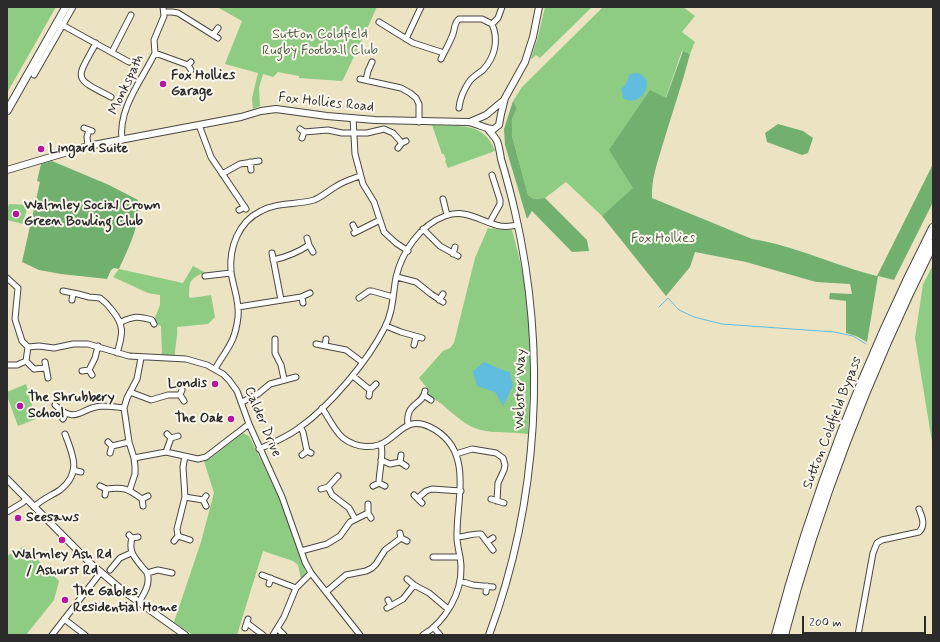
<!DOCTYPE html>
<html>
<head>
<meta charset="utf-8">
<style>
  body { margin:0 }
  #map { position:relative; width:940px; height:642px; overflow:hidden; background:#ece3c3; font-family:Mynerve,sans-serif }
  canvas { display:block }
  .frame { position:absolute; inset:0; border:8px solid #2b2b2b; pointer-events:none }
  .scale { position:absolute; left:802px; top:616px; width:124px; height:18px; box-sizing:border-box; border:2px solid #2b2b2b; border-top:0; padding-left:5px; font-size:12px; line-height:14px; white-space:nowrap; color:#2b2b2b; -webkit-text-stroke:3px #fbf7ec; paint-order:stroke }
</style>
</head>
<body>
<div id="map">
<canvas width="940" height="642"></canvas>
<div class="frame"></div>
<div class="scale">200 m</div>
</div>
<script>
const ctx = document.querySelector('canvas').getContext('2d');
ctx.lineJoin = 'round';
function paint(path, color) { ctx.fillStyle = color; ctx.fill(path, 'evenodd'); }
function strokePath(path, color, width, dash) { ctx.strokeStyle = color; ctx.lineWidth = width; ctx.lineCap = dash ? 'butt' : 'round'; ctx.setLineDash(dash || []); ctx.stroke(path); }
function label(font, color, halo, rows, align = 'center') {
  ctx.font = font + ' Mynerve,sans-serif'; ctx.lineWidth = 4; ctx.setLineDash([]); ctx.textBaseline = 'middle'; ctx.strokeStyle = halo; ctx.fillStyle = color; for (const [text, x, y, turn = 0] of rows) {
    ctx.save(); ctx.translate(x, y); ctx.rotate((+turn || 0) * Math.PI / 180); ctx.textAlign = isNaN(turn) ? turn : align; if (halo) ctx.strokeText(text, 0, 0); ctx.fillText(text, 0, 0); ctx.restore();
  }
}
paint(new Path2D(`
  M7 7H56L7 93Z
  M217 7H377L343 80 341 81 299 78V76L278 72 273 77 263 74 259 88 260 106 253 109 252 98 258 73 225 64 242 21Z
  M545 7H592L540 58 536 55 532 59 531 58 538 37Z
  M603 7H683L695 16 682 32 695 42 690 54 682 51 634 188 602 216 566 182 545 198 534 199 528 195 512 136V119L517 108 513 101 522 87Z
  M432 125C459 127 484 121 495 151L448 168 445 161 446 160 444 154H442Z
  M9 204 28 205 23 224 7 220V209Z
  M488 228 492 229 493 228 500 230H512C516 245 520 260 523 275 533 327 531 382 528 434 509 431 490 435 472 427 456 419 445 404 429 396L427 388 419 378 443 351 450 348 454 343 475 258Z
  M933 265V448L915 338 923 284Z
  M193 266 206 273C201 273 193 277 190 283 189 287 189 293 189 297L191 298 211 295 215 317 208 324 177 327C178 337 175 345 175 355H162L161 326 155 323 154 320 160 305V295L148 293 113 277 119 269 183 283Z
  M26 384 36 419 18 426 7 396V392Z
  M243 433 249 436 280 498 291 528 306 573 301 579 298 565 293 561 263 551 237 635H193L174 622 201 542 214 493 204 461 211 458Z
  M24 546 59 581 54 600 26 635H7V556Z`), '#8dcc82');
paint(new Path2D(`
  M683 51 690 54C682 85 671 116 662 147 657 164 651 180 652 198L752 239C793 245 836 266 877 276L933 164V202L894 280 878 276 867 342 856 336 846 333V301L829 299 830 293 852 294 850 284 816 282 746 262 695 252 690 267 666 296 602 216 633 188 609 150 650 90 666 98Z
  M513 101 517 108 512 119V136L528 195 534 199 545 198 587 240 589 251 572 252 532 211 527 219 505 145 504 129Z
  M778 124 803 131 813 138 808 153 802 155 767 142 765 133Z
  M52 161 109 185 138 200C141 224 129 247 119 269L114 268 111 270 107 279 61 274 39 270 22 262 40 182 37 181 41 164Z`), '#72b070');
paint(new Path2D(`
  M637 73C657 77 643 110 623 98L621 89 626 84 630 74Z
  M484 362 505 371 510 372 513 386 503 406 495 392 477 386 473 371Z`), '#61bddf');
strokePath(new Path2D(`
  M659 307 668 298 679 310 694 317 722 324 834 332 853 336 866 344`), '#61bddf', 1);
const minor = new Path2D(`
  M164 12H172L178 13 218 38
  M57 22 129 62
  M379 22 413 43 444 53
  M492 24 498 18 502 7
  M213 35 218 28
  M406 39 421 7
  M96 43C76 80 72 77 111 97
  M112 52 131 15
  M155 53 154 40 164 16 163 7
  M155 53 188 65
  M441 59C445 51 450 42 453 34 455 28 454 23 459 19H482L492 24
  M191 70 188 65 191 62
  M34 75 73 7
  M360 79 401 88 410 93 416 98 419 104V122
  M366 80 368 71 372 62
  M459 108C460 98 463 91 469 82 472 77 478 74 483 70 495 57 499 40 492 24
  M353 118 355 154 363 184 374 202 384 232 396 243 408 251
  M199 125 211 157 246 209
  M84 128 92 131
  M300 129 304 132 302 138
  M304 132 328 130 342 133H367L384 129 393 133 402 143
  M122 140C118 108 142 80 155 53
  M88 146 87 137 89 130
  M398 148 402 143 406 141
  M250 162 251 170
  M222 174 240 164 259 161
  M443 199 447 215
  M239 210 245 207
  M490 222 500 204V200L492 175
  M353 225 356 231
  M423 229 440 246 458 256
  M354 233 380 220
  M307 238 309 245 313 252
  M272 253 281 300
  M453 254 455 247
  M273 260C287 257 297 253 309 245
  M205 276 231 273
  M397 277 416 282 431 294 443 302
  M7 278 18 288 15 319 22 341 28 347 39 346 54 348 73 344H88L129 356 186 359 207 365 223 374 229 380 237 391 249 424 282 497 305 562 311 573 360 635
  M63 291 78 294 89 297 100 298C104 301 108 305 111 309 125 325 123 334 117 353
  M302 297 303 303
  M359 298 369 291H372L393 297
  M72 300 73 293
  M439 300 443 294
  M238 307 301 297 310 293
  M121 322C134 316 138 316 152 320L154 324
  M386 326 401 332 422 338
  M275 339V353L281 365 284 379
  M316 344 346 350 362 362
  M414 345 416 337
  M325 346 326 339
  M26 361 34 369 46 368
  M45 362 48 378
  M7 365H17L26 361 28 347
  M215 369C227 348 235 343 238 317 240 302 233 287 231 272 229 248 238 222 261 211 277 202 297 205 314 200 322 197 328 191 335 187 342 182 351 179 360 176
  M89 370 95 358 98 346
  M82 371 89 370 92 375
  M353 376 370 390
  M182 390 180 395 184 401
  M130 392 151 400 168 395H180
  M369 396 370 390 376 384
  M425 396 431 400
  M242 402 258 394 270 384 296 377
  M55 405C77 426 80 407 102 406 109 406 117 407 124 408
  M322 408C329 418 334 430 343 438 356 448 375 450 388 440 402 430 410 417 430 427 475 449 456 499 457 537 457 547 461 557 461 567 462 593 445 622 423 635
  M63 419 66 413
  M408 425C405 402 423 406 425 391
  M300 427 303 432 307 451
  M167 434 171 438 178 436
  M108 442 112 446 110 453
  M112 446 129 442
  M259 449C273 443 287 437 299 428 330 406 368 361 385 327 393 312 393 294 396 277 402 252 420 225 445 216 466 208 481 222 500 226 506 227 513 226 518 225
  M166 452 171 438
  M456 454 472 449 496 453 503 458 505 465 504 470 498 483 497 501
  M302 455 307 451 311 453
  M401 455 400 462 406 466
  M185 456 183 467 185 497 177 529 178 536 190 540
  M134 458 166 452 198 459 206 457 249 424
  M381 460 390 464 400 462
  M73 470 81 472
  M379 483C379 471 384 456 381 444
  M100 486 106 489 105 495
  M373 486 379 483 385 486
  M328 487 338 476
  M106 489C124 487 127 488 142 499
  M130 489 135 474V466L134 458 129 442 124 408 127 398 137 379 141 358
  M321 489 328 487 332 495 349 508 355 519
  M414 495 422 503
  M206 496 203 500 206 506
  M185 497 203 500
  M418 498 426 491 432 489 461 491
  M491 499 504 503
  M368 504V513L371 518
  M143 506 142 499 148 496
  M34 507C42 499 51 496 60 490 82 473 73 455 65 434
  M7 512 22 503 27 499
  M400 533 401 538 407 541
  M129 535 132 538 138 537
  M457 537C465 537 473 533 481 534L493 550
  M132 538C128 552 135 558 143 568 145 570 146 571 147 573 151 583 144 594 139 602
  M174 541 178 536
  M487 542 493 538
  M301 551 327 544 340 536 350 522 368 513
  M433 557H460
  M110 570 120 558 131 553
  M147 573 158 570 172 573
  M262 575 296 588
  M407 579 414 585 429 593 448 609
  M460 581 473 585 493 587
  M269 584 271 578
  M326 592 346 575 366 571 372 568 376 564 385 550 401 538
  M486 592 487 586
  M388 600 391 606
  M387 608 403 599 414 585
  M64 619 85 635
  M247 623 263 635
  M245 628 248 619
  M434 628 440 635
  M278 629 284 635
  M52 635 101 572
  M273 635 284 617 296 588 311 573
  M858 635 873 553 877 543 882 540 919 532C926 525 922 517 919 509`);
const tertiary = new Path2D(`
  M470 122 486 115 504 100
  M488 129C491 133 495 137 497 141 499 146 500 153 501 159 506 176 511 194 515 212 547 351 539 501 489 635
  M7 170 88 146 241 117 261 111 276 109 327 116 375 120 468 122C476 123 488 130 494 129L499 125 501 114 505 98 525 62 533 37 539 7
  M7 479 90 563 122 590 185 635`);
const secondary = new Path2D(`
  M7 111 66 7`);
const trunk = new Path2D(`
  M776 635C813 494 867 358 933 228
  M784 635C819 500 871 369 933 244`);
strokePath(minor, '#484742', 7);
strokePath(tertiary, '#484742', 8);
strokePath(secondary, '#484742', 9);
strokePath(trunk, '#484742', 10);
strokePath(minor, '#fff', 5);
strokePath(tertiary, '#fff', 6);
strokePath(secondary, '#fff', 7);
strokePath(trunk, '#fff', 8);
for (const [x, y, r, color] of [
  [163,84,4,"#b5179e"],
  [41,149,4,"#b5179e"],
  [16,214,4,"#b5179e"],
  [215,384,4,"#b5179e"],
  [20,406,4,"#b5179e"],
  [231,419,4,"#b5179e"],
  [18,518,4,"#b5179e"],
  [62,540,4,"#b5179e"],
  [65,600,4,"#b5179e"]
]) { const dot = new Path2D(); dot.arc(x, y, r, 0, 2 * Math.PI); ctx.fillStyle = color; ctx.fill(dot); strokePath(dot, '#fbf7ec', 1.5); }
label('14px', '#485b45', '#fbf7ec', [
  ["Sutton Coldfield",320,35],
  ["Rugby Football Club",320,51],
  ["Fox Hollies",663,239]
]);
label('bold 14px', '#2b2b2b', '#fbf7ec', [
  ["Fox Hollies",171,76],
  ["Garage",171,92],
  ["Lingard Suite",49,149],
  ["Walmley Social Crown",24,206],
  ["Green Bowling Club",24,222],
  ["Londis",207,384,"right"],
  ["The Shrubbery",28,398],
  ["School",28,414],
  ["The Oak",223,419,"right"],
  ["Seesaws",26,518],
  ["Walmley Ash Rd",62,555,"center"],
  ["/ Ashurst Rd",62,571,"center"],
  ["The Gables",73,592],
  ["Residential Home",73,608]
], 'left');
label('14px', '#2b2b2b', '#fbf7ec', [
  ["Monkspath",127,85,-65],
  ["Fox Hollies Road",326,103,6],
  ["Webster Way",521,389,-89],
  ["Calder Drive",262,422,67],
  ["Sutton Coldfield Bypass",833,423,-69]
]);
</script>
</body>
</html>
